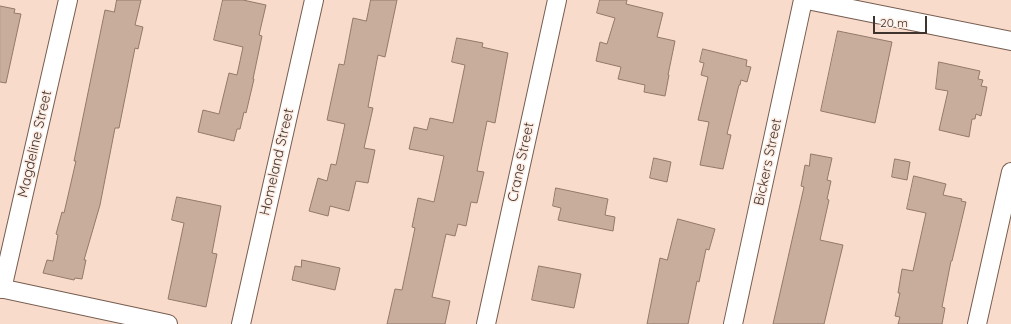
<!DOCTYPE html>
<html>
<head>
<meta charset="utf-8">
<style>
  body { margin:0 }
  #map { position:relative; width:1011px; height:324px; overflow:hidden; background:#f8dbcb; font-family:Quicksand,sans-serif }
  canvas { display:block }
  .scale { position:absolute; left:873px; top:16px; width:54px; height:18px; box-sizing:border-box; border:2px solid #3e332d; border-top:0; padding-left:5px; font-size:12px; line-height:14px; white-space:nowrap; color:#3e332d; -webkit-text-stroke:3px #fdebe1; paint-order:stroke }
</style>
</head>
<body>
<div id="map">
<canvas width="1011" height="324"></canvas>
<div class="scale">20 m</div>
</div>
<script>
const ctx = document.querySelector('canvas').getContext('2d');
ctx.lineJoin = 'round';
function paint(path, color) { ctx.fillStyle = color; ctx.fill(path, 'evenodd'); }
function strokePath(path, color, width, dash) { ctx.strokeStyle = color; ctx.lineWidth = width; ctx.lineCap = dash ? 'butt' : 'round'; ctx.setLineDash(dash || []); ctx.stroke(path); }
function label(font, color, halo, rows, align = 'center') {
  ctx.font = font + ' Quicksand,sans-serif'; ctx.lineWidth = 3; ctx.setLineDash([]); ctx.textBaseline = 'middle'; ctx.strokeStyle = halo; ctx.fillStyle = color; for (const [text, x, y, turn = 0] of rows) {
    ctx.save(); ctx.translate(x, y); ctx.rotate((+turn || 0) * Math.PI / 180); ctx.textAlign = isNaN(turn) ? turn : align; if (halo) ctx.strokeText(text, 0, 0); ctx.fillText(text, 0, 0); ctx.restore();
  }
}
const building = new Path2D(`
  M117 0H141L135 25 143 27 138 49 135 48 119 128H115L100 205 84 260H86L82 279 75 278 74 280 43 273 47 260 53 261 58 235 56 234 62 212 64 213 76 161H74L105 10 114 12Z
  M223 0H243L266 5 259 35 262 36 253 79H254L246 113 244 112 240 129H237L234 141 198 132 203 110 219 114 229 73 237 75 243 47 214 40Z
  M371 0H397L385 57 378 55 368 107 373 108 364 148 375 150 368 183 356 181 349 211 330 206 328 216 309 211 318 178 327 181 331 164 336 165 345 124 327 120 339 64 344 65 353 18 366 21Z
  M600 0H627L626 4 663 13 657 37 675 41 668 75H669L665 96 644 92 645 85 618 79 621 67 596 61 600 42 607 44 615 18 597 13Z
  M0 6 15 9 14 13 21 14 6 83 0 82Z
  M838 31 892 42 875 123 821 111Z
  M457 38 483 43 482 47 508 53 495 123 487 121 477 171 484 172 477 203 471 202 466 226 458 224 455 236 446 234 432 297 450 301 445 324H387L395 289 402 290 415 228 412 227 418 198 434 202 444 156 409 149 414 127 427 130 430 118 453 123 465 65 452 62Z
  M703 49 747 60 746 66 751 67 747 82 741 80 740 85H739L727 134 731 135 723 169 700 165 709 122 698 120 708 77 701 75 704 63 700 62Z
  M939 62 980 71 978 79 983 80 981 86 987 87 981 116 976 114 975 119H972L969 137 939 130 948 91 936 89Z
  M811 154 832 158 827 180 831 181 827 199 829 200 820 240 843 245 824 324H773L804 187 801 186 805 165 809 166Z
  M654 158 671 162 667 182 650 178Z
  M895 159 910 162 907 180 892 177Z
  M914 176 946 184 943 195 962 199 961 201 966 202 952 261H951L942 307 945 308 942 324H898L900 317 895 316 900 293H898L902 269 913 271 926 213 907 209Z
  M556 188 608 199 605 215 615 217 613 231 558 220 561 208 553 206Z
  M177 197 221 206 212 253 217 254 206 307 168 299 184 223 172 220Z
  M678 219 715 229 709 250 706 249 699 282 697 281 688 324H647L660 258 667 260Z
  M302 260 340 268 335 290 292 280 295 266 301 267Z
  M539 266 581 274 574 308 532 300Z`);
paint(building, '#c8ad9d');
strokePath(building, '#93796b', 1);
const minor = new Path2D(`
  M807 0 1011 41
  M0 288 168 324
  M2 289 68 0
  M241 324 314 0
  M486 324 557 0
  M733 324 803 0
  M977 324 1011 172`);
strokePath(minor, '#765d4f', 20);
strokePath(minor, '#fff', 18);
label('14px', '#3e332d', '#fdebe1', [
  ["Magdeline Street",35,144,-77],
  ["Homeland Street",277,162,-77],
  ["Crane Street",521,162,-78],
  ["Bickers Street",768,162,-78]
]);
</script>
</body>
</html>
